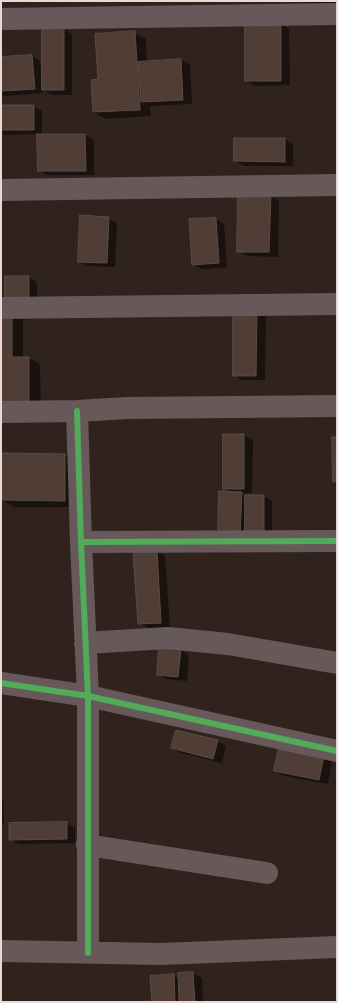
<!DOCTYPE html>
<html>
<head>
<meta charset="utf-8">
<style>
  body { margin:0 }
  #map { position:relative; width:338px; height:1003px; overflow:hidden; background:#30221d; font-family:"IBM Plex Sans",sans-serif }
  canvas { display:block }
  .frame { position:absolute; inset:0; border:2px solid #ead9d2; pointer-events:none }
</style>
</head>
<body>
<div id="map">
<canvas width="338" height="1003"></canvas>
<div class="frame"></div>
</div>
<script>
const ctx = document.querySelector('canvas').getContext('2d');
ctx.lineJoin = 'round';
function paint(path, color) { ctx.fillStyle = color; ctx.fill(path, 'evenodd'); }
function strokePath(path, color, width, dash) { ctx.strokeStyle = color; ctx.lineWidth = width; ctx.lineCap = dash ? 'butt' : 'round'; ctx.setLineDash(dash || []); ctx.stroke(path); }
paint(new Path2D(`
  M299 1H337V3H303Z
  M280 24 289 29 290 85 255 86 246 81Z
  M64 29 72 34V95H52L43 90V93L5 96 1 94V58L32 56 40 61 41 72H43Z
  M134 32 146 39 147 62 181 60 190 65 192 104 150 106 151 116 105 119 94 112 99 80Z
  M1 106H33L42 111V135H85L94 140V175H47L39 170 38 134 5 135 1 132Z
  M285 139 293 144V166H244L235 161Z
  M271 196 279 201 278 257 247 256 238 251Z
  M108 218 117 223 115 267 87 266 79 261Z
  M216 219 224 224 227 268 202 269 193 264Z
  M29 277 37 282V308L6 303Z
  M257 308 266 313 265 380H242L234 375Z
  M1 312 23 319V358H29L40 364 41 409H1Z
  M244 435 253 440 252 493H241L246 496H264L272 501V541L227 538 232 493 224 488Z
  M65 455 77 461 76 507H14L2 500Z
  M157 551 165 556 170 627 148 628 139 623Z
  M180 650 189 655 187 681 166 679 158 674Z
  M217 741 226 746 222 763 181 753 172 748Z
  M280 747 332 761 328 784 284 776 275 771Z
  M1 797 3 798 4 823 1 824Z
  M67 823 75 828V843L19 844 10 839Z
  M193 973 202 978 203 1002H153L173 975 179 979Z`), '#0007');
const building = new Path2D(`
  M245 23H281V81H245Z
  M42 28H64V90H42Z
  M135 31 140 110 93 112 91 80 98 79 95 34Z
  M32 55 35 89 1 91V57Z
  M181 59 183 100 141 102 138 62Z
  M1 105H34V130H1Z
  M37 134H85L86 171H38Z
  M234 138H285V162L234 161Z
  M238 194 271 195 269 252H237Z
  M80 215 109 217 107 263 78 262Z
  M216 218 219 263 192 265 189 219Z
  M5 276H29V304H5Z
  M233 307H257L256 376H233Z
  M1 311H12V357H29V403H1Z
  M223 434H244V489H223Z
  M332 437H337V481L333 482Z
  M1 453 65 454V501L1 500Z
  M219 491 242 492 240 534 218 533Z
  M245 495H264V537H245Z
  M157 550 161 623 138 624 133 552Z
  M159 647 181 649 178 677 157 675Z
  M176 730 218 740 213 759 171 748Z
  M279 746 324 755 319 780 274 771Z
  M67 822V839L9 840V823Z
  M193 972 195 1002H179L178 973Z
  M174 974 175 1002H152L150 976Z`);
paint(building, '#503e36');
strokePath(building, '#584c47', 1);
strokePath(new Path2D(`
  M1 19 337 14
  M1 190 337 185
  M1 308 337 304
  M77 411 81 542 337 541
  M1 412 77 411 128 408 337 406
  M81 542 88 696V953
  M85 643 168 638 228 644 337 663
  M1 683 88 696 337 751
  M87 845 267 873
  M1 951 161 954 337 947`), '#675959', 22);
strokePath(new Path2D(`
  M77 411 81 542 337 541
  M81 542 88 696V953
  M1 683 88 696 337 751`), '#51ab58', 6);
</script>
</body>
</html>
